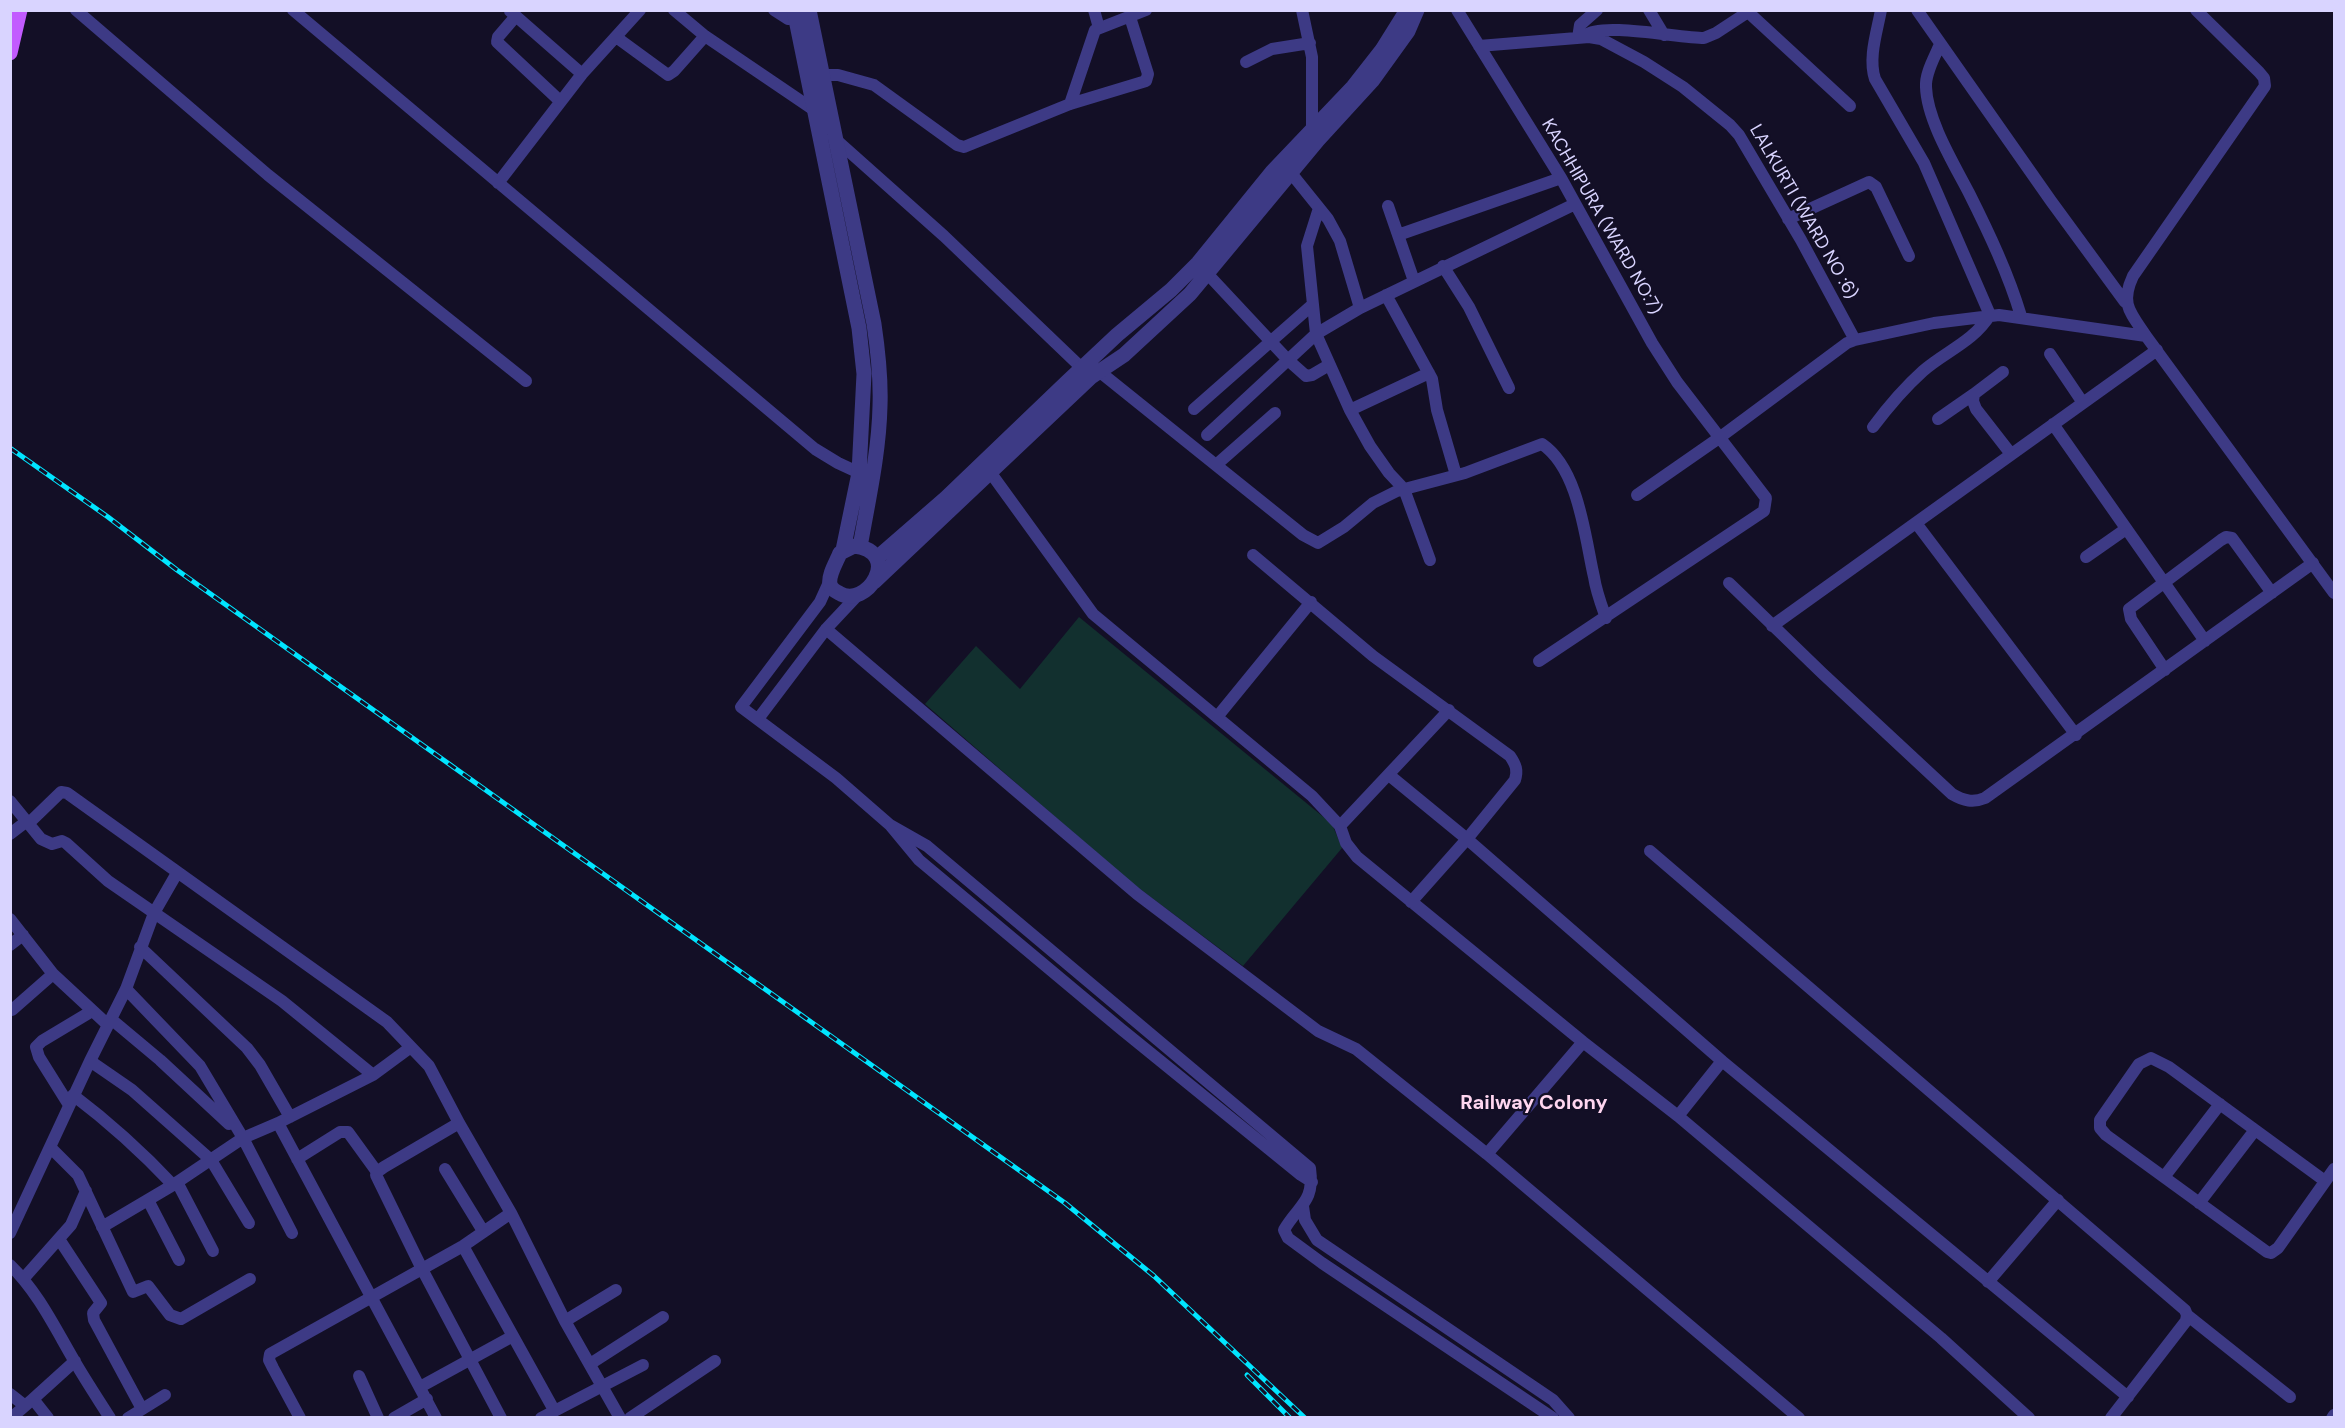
<!DOCTYPE html>
<html>
<head>
<meta charset="utf-8">
<style>
  body { margin:0 }
  #map { position:relative; width:2345px; height:1428px; overflow:hidden; background:#130f26; font-family:"DM Sans",sans-serif }
  canvas { display:block }
  .frame { position:absolute; inset:0; border:12px solid #d9d4ff; pointer-events:none }
</style>
</head>
<body>
<div id="map">
<canvas width="2345" height="1428"></canvas>
<div class="frame"></div>
</div>
<script>
const ctx = document.querySelector('canvas').getContext('2d');
ctx.lineJoin = 'round';
function paint(path, color) { ctx.fillStyle = color; ctx.fill(path, 'evenodd'); }
function strokePath(path, color, width, dash) { ctx.strokeStyle = color; ctx.lineWidth = width; ctx.lineCap = dash ? 'butt' : 'round'; ctx.setLineDash(dash || []); ctx.stroke(path); }
function label(font, color, halo, rows, align = 'center') {
  ctx.font = font + ' "DM Sans",sans-serif'; ctx.lineWidth = 4.5; ctx.setLineDash([]); ctx.textBaseline = 'middle'; ctx.strokeStyle = halo; ctx.fillStyle = color; for (const [text, x, y, turn = 0] of rows) {
    ctx.save(); ctx.translate(x, y); ctx.rotate((+turn || 0) * Math.PI / 180); ctx.textAlign = isNaN(turn) ? turn : align; if (halo) ctx.strokeText(text, 0, 0); ctx.fillText(text, 0, 0); ctx.restore();
  }
}
paint(new Path2D(`
  M1079 617 1332 824 1342 848 1243 966 1128 880 925 704 976 646 1020 689Z`), '#12302f');
strokePath(new Path2D(`
  M76 10 268 175 526 381
  M293 10 815 449 838 463 866 476
  M674 10 705 36 820 114
  M774 10 788 19 803 17
  M1094 10 1099 28
  M1302 10 1312 57V130L1315 134
  M1457 10 1561 178 1652 343 1677 382 1766 498 1764 511 1539 661
  M1649 10 1664 35
  M1917 10 2051 201 2125 302
  M2196 10 2259 72 2264 78 2265 86 2133 276C2120 304 2130 312 2146 336L2334 593
  M510 11 582 74
  M1748 12 1850 106
  M516 16 498 37 497 42 560 101
  M1586 35C1601 22 1679 38 1704 38L1716 33 1751 10
  M616 37 668 75 674 71 705 36
  M1578 38 1580 25 1597 10
  M1940 44C1935 57 1925 73 1926 87 1927 120 1954 164 1969 193 1989 233 2008 273 2021 316
  M1479 46 1589 37 1601 39 1644 62 1683 87 1730 125 1739 135 1801 240 1855 340
  M1246 62 1272 49 1310 43
  M822 75H838L874 85 957 145 964 147 1070 104 1146 81 1148 74 1130 17
  M1070 104 1095 30 1146 10
  M834 138 944 236 1087 373
  M1291 173 1328 219 1340 241 1360 308
  M498 183 582 74 640 10
  M1388 206 1414 281
  M1319 208 1307 246 1316 334 1350 410 1370 446 1389 473 1404 489 1430 560
  M1788 219 1869 182 1876 187 1909 256
  M1398 235 1561 178
  M1443 266 1469 307 1509 388
  M1202 268 1288 360 1306 376 1312 375 1329 365
  M1386 295 1432 379 1437 410 1456 475
  M2050 354 2083 403
  M1100 372 1303 535 1318 543 1344 527 1373 503 1397 491 1465 473 1542 444C1579 469 1585 538 1594 577 1596 591 1601 604 1606 618
  M2003 372 1974 394 1973 401 1976 409 2011 454
  M1194 409 1311 306
  M1350 410 1429 373
  M1938 419 1974 394
  M2053 424 2205 641
  M1873 427C1888 407 1904 388 1923 371 1946 351 1973 342 1990 315L1924 163 1875 79C1868 58 1877 32 1881 10
  M1207 435 1316 334 1360 308 1575 204
  M985 465 1093 614 1312 796 1340 826 1346 843 1357 857 1583 1042 1678 1116 1941 1338 2029 1418
  M1216 465 1275 413
  M1637 495 1719 438 1847 343 1855 340 1934 323 1999 315 2146 336
  M1916 523 2076 735
  M1253 555 1373 656 1510 756C1516 765 1518 770 1515 780L1467 839 1411 902
  M2086 557 2126 529
  M830 580 820 602 741 707 836 778 890 825 919 860 1121 1029 1301 1175 1312 1182
  M1729 583 1822 673 1952 794C1964 801 1973 803 1985 798L2313 563
  M1772 626 2157 350
  M826 629 1137 894 1318 1031 1356 1049 1487 1154 1799 1418
  M2165 670 2131 619 2129 609 2221 540 2226 537 2232 538 2272 593
  M1217 717 1311 602
  M758 719 826 629 856 597
  M1389 775 1467 839 1722 1061 2128 1397
  M10 801 41 839 52 844 62 841 66 843 108 881 282 1001 373 1075
  M29 823 61 792 67 793 387 1022 429 1066 459 1123 511 1213 565 1321 620 1418
  M890 825 927 846 1310 1168C1315 1203 1298 1205 1284 1230L1288 1238 1322 1263 1553 1418
  M1340 826 1449 710
  M10 834 27 821
  M1650 851 2185 1310 2187 1315 2186 1321 2111 1418
  M10 919 53 974
  M10 945 23 935
  M140 947 247 1048 260 1065 290 1117
  M126 989 200 1066 243 1138 292 1233
  M12 1010 53 974 108 1025
  M111 1019 160 1060 229 1124
  M90 1061 132 1090 211 1160 249 1223
  M73 1095C110 1123 142 1152 173 1185
  M69 1105 39 1057 36 1047 42 1041 92 1011
  M1678 1116 1722 1061
  M278 1123 436 1418
  M459 1123 384 1167 377 1172 376 1175 422 1269 501 1418
  M51 1148 78 1175 133 1292 148 1286 170 1315 181 1319 250 1279
  M1487 1154 1583 1042
  M297 1159 340 1132H348L377 1172
  M445 1169 483 1231
  M2164 1177 2220 1104
  M2325 1181 2169 1067 2151 1058 2139 1064 2100 1120V1128L2106 1135 2267 1252 2271 1253 2278 1248 2334 1169
  M177 1182 213 1251
  M148 1200 179 1260
  M2199 1203 2255 1130
  M1303 1206 1305 1220 1317 1240 1553 1400 1569 1418
  M102 1227 173 1185 243 1138 278 1123 373 1075 411 1047
  M10 1233 90 1061 126 989 154 913 177 873
  M59 1239 101 1303 93 1313 94 1320 142 1409
  M463 1246 554 1410
  M10 1265C38 1292 55 1328 75 1362 86 1381 98 1399 110 1418
  M24 1278 71 1225 86 1191
  M1988 1282 2058 1200
  M2187 1315 2290 1397
  M565 1321 616 1290
  M590 1364 663 1317
  M359 1376 378 1418
  M420 1387 513 1336
  M10 1394 24 1405
  M33 1399 75 1361
  M11 1418 33 1399 48 1418
  M128 1418 165 1395
  M300 1418 273 1368 269 1360 270 1354 463 1246 511 1213
  M394 1418 427 1399
  M541 1418 643 1365
  M630 1418 715 1361
  M2332 1418 2334 1415`), '#3d3a85', 12);
strokePath(new Path2D(`
  M794 10 859 328 864 374 859 473 843 550
  M809 10 874 324C878 351 881 378 880 406 879 453 868 501 860 547
  M854 546C904 552 866 610 839 593 835 591 831 589 830 584 828 575 837 561 840 553Z
  M877 558 946 498 1067 382 1117 335 1171 290 1198 263 1272 172 1353 87 1382 50 1407 10
  M874 582 1091 377 1124 355 1190 294 1318 140 1372 81 1408 31 1417 10`), '#3d3a85', 15);
strokePath(new Path2D(`
  M10 53 20 10`), '#c25bff', 15);
const rail = new Path2D(`
  M10 448 108 517 177 570 1065 1203 1154 1276 1305 1418
  M1247 1375 1290 1418`);
strokePath(rail, '#00e5ff', 5);
strokePath(rail, '#130f26', 3, [9]);
label('18px', '#d9d4ff', '#130f26', [
  ["LALKURTI (WARD NO :6)",1803,212,60],
  ["KACHHIPURA (WARD NO:7)",1601,217,60]
]);
label('bold 20px', '#ffd6f0', '#130f26', [
  ["Railway Colony",1534,1104]
]);
</script>
</body>
</html>
